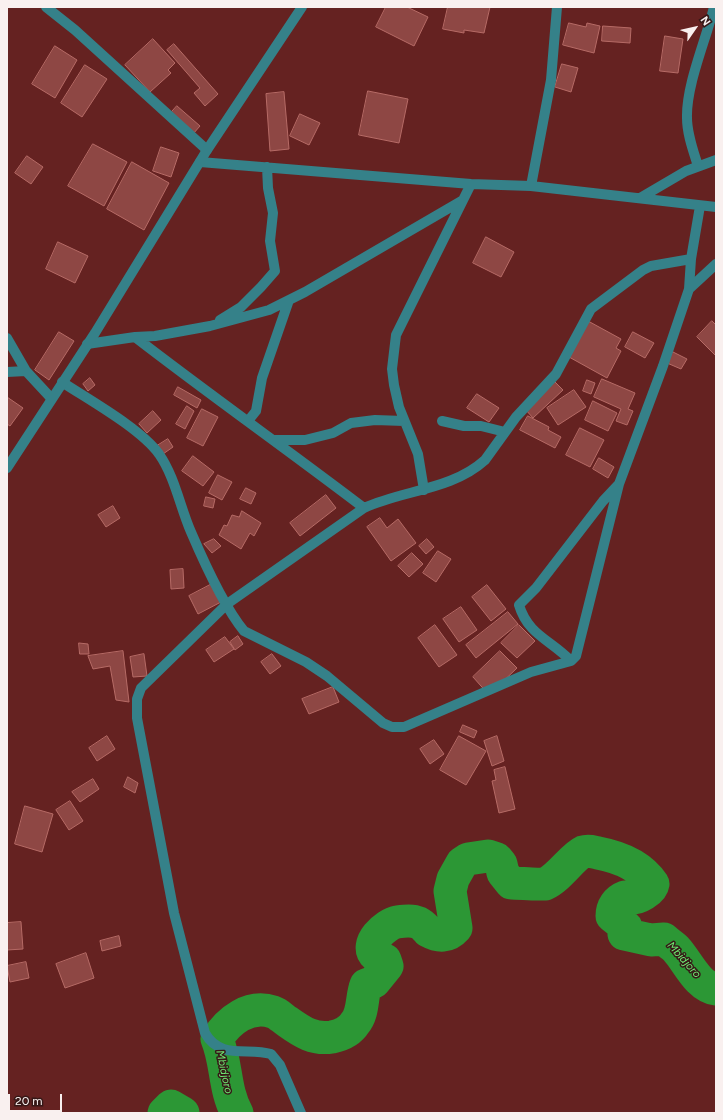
<!DOCTYPE html>
<html>
<head>
<meta charset="utf-8">
<style>
  body { margin:0 }
  #map { position:relative; width:723px; height:1120px; overflow:hidden; background:#652221; font-family:Figtree,sans-serif }
  canvas { display:block }
  .frame { position:absolute; inset:0; border:8px solid #f9f0ef; pointer-events:none }
  .north { position:absolute; left:675px; top:8px; width:40px; height:40px; -webkit-text-stroke:3px #361817; paint-order:stroke; rotate:56deg; font-size:11px; font-weight:700; line-height:16px; text-align:center; color:#f9f0ef }
  .north::after { content:''; display:block; margin:auto; width:14px; height:18px; background:#f9f0ef; clip-path:polygon(50% 0,100% 100%,50% 72%,0 100%) }
  .scale { position:absolute; left:8px; top:1094px; width:54px; height:18px; box-sizing:border-box; border:2px solid #f9f0ef; border-top:0; padding-left:5px; font-size:12px; line-height:14px; white-space:nowrap; color:#f9f0ef; -webkit-text-stroke:3px #361817; paint-order:stroke }
</style>
</head>
<body>
<div id="map">
<canvas width="723" height="1120"></canvas>
<div class="frame"></div>
<div class="north">N</div>
<div class="scale">20 m</div>
</div>
<script>
const ctx = document.querySelector('canvas').getContext('2d');
ctx.lineJoin = 'round';
function strokePath(path, color, width, dash) { ctx.strokeStyle = color; ctx.lineWidth = width; ctx.lineCap = dash ? 'butt' : 'round'; ctx.setLineDash(dash || []); ctx.stroke(path); }
function paint(path, color) { ctx.fillStyle = color; ctx.fill(path, 'evenodd'); }
function label(font, color, halo, rows, align = 'center') {
  ctx.font = font + ' Figtree,sans-serif'; ctx.lineWidth = 3; ctx.setLineDash([]); ctx.textBaseline = 'middle'; ctx.strokeStyle = halo; ctx.fillStyle = color; for (const [text, x, y, turn = 0] of rows) {
    ctx.save(); ctx.translate(x, y); ctx.rotate((+turn || 0) * Math.PI / 180); ctx.textAlign = isNaN(turn) ? turn : align; if (halo) ctx.strokeText(text, 0, 0); ctx.fillText(text, 0, 0); ctx.restore();
  }
}
strokePath(new Path2D(`
  M164 1113 171 1106 183 1113
  M237 1113C224 1090 227 1063 217 1039 228 1021 249 1004 273 1012 279 1014 283 1019 288 1022 302 1032 314 1040 332 1037 342 1035 350 1031 355 1023 364 1012 361 998 366 985L374 982 387 966 385 960C382 959 378 958 376 956 363 944 386 924 397 922 405 921 412 920 419 923 423 925 425 928 428 931 439 937 448 937 456 928L450 891 453 879 462 863 468 859 488 856 497 859 501 864 503 873 511 883C518 883 542 885 545 884 559 878 572 857 583 852 589 850 593 852 598 853 619 857 641 866 653 884 652 891 638 899 631 898 629 898 627 897 625 897 617 900 612 907 612 916L626 927 624 934 651 940 664 939C668 943 673 946 676 949 688 962 697 986 716 989`), '#2c9735', 33);
const building = new Path2D(`
  M386 7H407L428 17 414 46 376 27Z
  M448 7H490L484 33 464 30V33L443 29Z
  M569 23 586 27 587 23 600 26 594 53 563 45Z
  M603 26 631 28 630 43 602 41Z
  M665 36 683 39 678 73 660 71Z
  M153 39 175 63 168 70 171 73 150 92 125 65Z
  M174 44 218 94 205 106 194 93 200 88 167 50Z
  M55 46 77 60 55 98 32 84Z
  M562 64 578 68 571 92 555 87Z
  M85 65 107 79 82 117 61 103Z
  M368 91 408 99 399 143 359 135Z
  M284 92 289 149 270 151 266 94Z
  M177 106 200 126 193 134 170 114Z
  M300 114 320 123 309 145 290 136Z
  M93 144 127 162 104 206 68 186Z
  M161 147 179 153 171 177 153 171Z
  M27 156 43 167 31 184 15 173Z
  M132 162 169 183 144 230 107 209Z
  M486 237 514 252 501 277 473 263Z
  M58 242 88 256 75 283 46 269Z
  M588 321 621 339 616 348 621 351 607 378 569 357Z
  M712 321 716 325V356L697 337Z
  M59 332 74 341 49 380 35 370Z
  M633 332 654 343 645 358 625 347Z
  M673 352 687 359 681 369 667 363Z
  M90 378 95 385 88 391 83 384Z
  M602 379 635 393 628 409 633 411 627 425 616 421 621 409 594 397Z
  M587 380 595 383 591 394 583 391Z
  M555 382 563 390 533 418 525 409Z
  M178 387 201 400 197 408 174 395Z
  M574 390 586 407 558 425 547 408Z
  M477 394 499 408 489 422 467 408Z
  M7 397 23 408 10 426 7 424Z
  M593 401 617 413 608 431 585 420Z
  M187 406 194 411 185 429 176 424Z
  M202 409 218 417 203 446 187 438Z
  M153 411 161 420 147 433 139 424Z
  M528 416 549 427 548 430 561 437 555 448 520 430Z
  M580 428 604 440 590 467 566 455Z
  M168 439 173 447 163 454 157 446Z
  M193 456 214 472 203 486 182 471Z
  M599 458 614 467 608 478 593 469Z
  M218 475 232 482 222 500 209 493Z
  M246 488 256 493 251 504 240 499Z
  M326 495 336 508 300 536 290 523Z
  M206 497 215 499 213 508 204 506Z
  M113 506 120 518 106 527 98 515Z
  M242 511 261 523 254 536 250 533 241 549 219 535 224 525 227 526 232 515 239 517Z
  M380 518 387 528 398 519 416 543 391 561 367 527Z
  M214 539 221 546 212 553 204 544Z
  M427 539 434 547 426 554 419 546Z
  M438 551 451 559 436 582 423 573Z
  M412 553 423 564 409 577 398 566Z
  M183 569 184 588 171 589 170 570Z
  M212 584 221 602 198 614 189 596Z
  M487 585 506 609 491 621 472 597Z
  M461 607 477 630 459 642 443 619Z
  M508 612 518 624 476 658 466 645Z
  M435 625 457 655 439 667 418 638Z
  M519 625 535 641 517 658 501 643Z
  M238 636 243 644 235 650 230 642Z
  M225 637 234 649 214 662 206 650Z
  M79 643 88 644 89 654H80Z
  M123 651 129 702 116 700 110 666 93 669 88 656Z
  M500 651 517 668 489 695 473 677Z
  M144 654 147 676 133 677 130 657Z
  M272 654 281 666 270 674 261 662Z
  M333 687 339 702 309 714 302 699Z
  M463 725 477 731 474 738 460 732Z
  M107 736 115 749 97 761 89 748Z
  M459 736 486 751 466 785 440 770Z
  M497 736 504 761 492 766 484 741Z
  M434 740 444 754 430 764 420 749Z
  M505 767 515 809 499 813 492 781 496 780 494 770Z
  M128 777 138 783 135 793 124 787Z
  M93 779 99 789 80 802 72 792Z
  M70 801 83 821 69 830 56 810Z
  M25 806 53 814 42 852 15 844Z
  M21 922 23 949 7 950V923Z
  M119 936 121 946 102 951 100 941Z
  M86 953 94 978 65 988 56 964Z
  M26 962 29 978 10 982 7 966Z`);
paint(building, '#8e4744');
strokePath(building, '#b66b66', 1);
strokePath(new Path2D(`
  M46 7 75 30 207 150
  M200 162 471 184 531 186 716 207
  M698 166C693 150 687 134 687 118 686 85 706 40 714 7
  M531 186 551 80 557 7
  M640 198 686 171 716 160
  M689 289 716 264
  M220 320 241 307 261 287 275 271 270 241 273 213 268 188 267 167
  M135 337C210 395 288 450 364 508
  M7 338 26 371 51 398
  M87 344 135 337 155 336 210 326 269 310 305 292 463 200
  M7 372 26 371
  M62 382C89 400 140 428 159 454 175 477 180 507 191 532 203 560 225 608 244 631L306 662 327 676 383 723 392 727H404L531 672 571 661 576 656 619 484 663 366 689 289 691 259 700 206
  M248 421 256 411 262 378 289 300
  M442 421 464 426H481L505 432
  M275 440H305L333 433 351 423 375 420 404 421
  M424 490 418 454 399 407 394 385 392 369 396 335 471 184
  M571 661C551 640 528 635 519 605L536 588 603 501 619 484
  M301 1113 280 1065 271 1054C248 1047 220 1060 205 1033L174 913 137 718V699L141 688 227 604 364 508C403 490 452 490 485 460L516 417 556 374 591 309 643 270 651 266 691 259`), '#358189', 10);
strokePath(new Path2D(`
  M7 468 95 333 207 150 302 7`), '#358189', 10);
label('italic 11px', '#6fed74', '#361817', [
  ["Mbidjoro",684,960,48],
  ["Mbidjoro",224,1072,78]
]);
</script>
</body>
</html>
